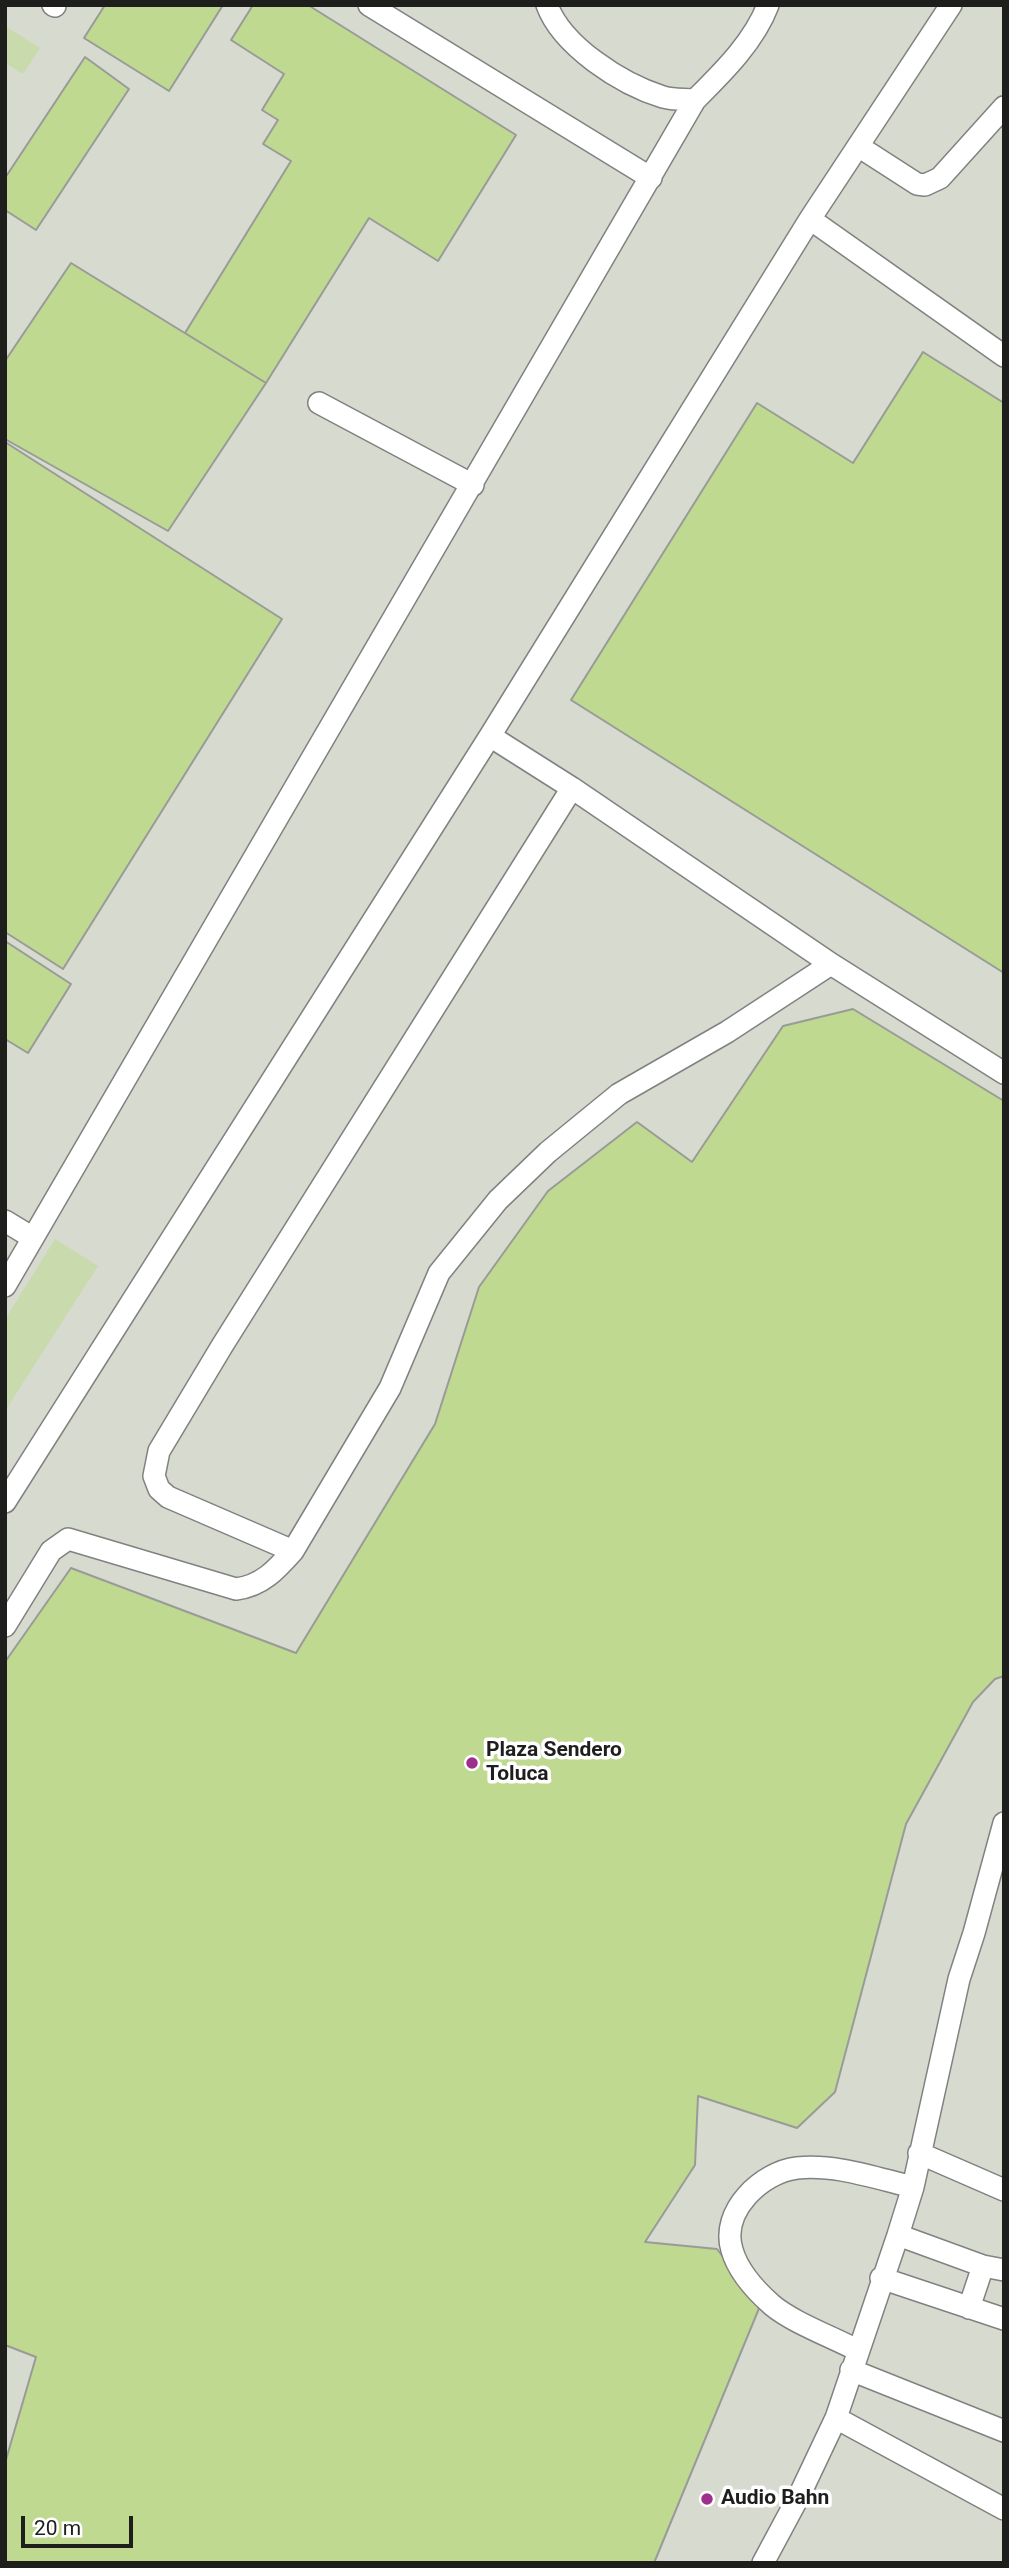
<!DOCTYPE html>
<html>
<head>
<meta charset="utf-8">
<style>
  body { margin:0 }
  #map { position:relative; width:1009px; height:2568px; overflow:hidden; background:#e3e5e2; font-family:Roboto,sans-serif }
  canvas { display:block }
  .frame { position:absolute; inset:0; border:7px solid #1e1e1d; pointer-events:none }
  .scale { position:absolute; left:21px; top:2516px; width:112px; height:32px; box-sizing:border-box; border:4px solid #1e1e1d; border-top:0; padding-left:9px; font-size:21px; line-height:24px; white-space:nowrap; color:#1e1e1d; -webkit-text-stroke:5px #fff; paint-order:stroke }
</style>
</head>
<body>
<div id="map">
<canvas width="1009" height="2568"></canvas>
<div class="frame"></div>
<div class="scale">20 m</div>
</div>
<script>
const ctx = document.querySelector('canvas').getContext('2d');
ctx.lineJoin = 'round';
function paint(path, color) { ctx.fillStyle = color; ctx.fill(path, 'evenodd'); }
function strokePath(path, color, width, dash) { ctx.strokeStyle = color; ctx.lineWidth = width; ctx.lineCap = dash ? 'butt' : 'round'; ctx.setLineDash(dash || []); ctx.stroke(path); }
function label(font, color, halo, rows, align = 'center') {
  ctx.font = font + ' Roboto,sans-serif'; ctx.lineWidth = 7; ctx.setLineDash([]); ctx.textBaseline = 'middle'; ctx.strokeStyle = halo; ctx.fillStyle = color; for (const [text, x, y, turn = 0] of rows) {
    ctx.save(); ctx.translate(x, y); ctx.rotate((+turn || 0) * Math.PI / 180); ctx.textAlign = isNaN(turn) ? turn : align; if (halo) ctx.strokeText(text, 0, 0); ctx.fillText(text, 0, 0); ctx.restore();
  }
}
paint(new Path2D(`
  M5 5H1004V2563H5Z`), '#d6dacf');
paint(new Path2D(`
  M5 26 40 48 23 74 5 63Z
  M55 1239 98 1266 5 1411V1320Z`), '#c9dbac');
const building = new Path2D(`
  M105 5H223L169 91 84 38Z
  M253 5H308L516 135 438 261 369 218 266 383 185 333 291 161 263 144 278 120 262 110 284 74 231 40Z
  M85 57 129 89 36 230 5 210V178Z
  M71 263 266 383 168 531 5 439V361Z
  M923 352 1004 403V973L571 700 757 403 853 463Z
  M5 442 282 619 63 969 5 932Z
  M5 941 71 984 28 1053 5 1039Z
  M853 1009 1004 1101V1676L995 1679 973 1702 906 1824 835 2092 797 2128 698 2096 695 2165 645 2242 717 2249 760 2306 654 2563H5V2463L36 2357 5 2345V1662L71 1568 296 1653 435 1424 479 1287 548 1191 637 1122 692 1162 783 1026Z`);
paint(building, '#bfd990');
strokePath(building, '#999b98', 2);
const service = new Path2D(`
  M53 5 55 6
  M369 5 651 178
  M547 5C562 46 621 84 663 97 673 100 685 99 695 100
  M858 146 917 184 925 185 940 178 1004 107
  M810 219 1004 356
  M319 403 473 485
  M490 736 572 788 831 964
  M5 1221 33 1238
  M5 1286 695 100C722 73 754 42 768 5
  M5 1502 490 736 810 219 951 5
  M293 1551 168 1497 159 1489 154 1476 159 1451 222 1346 572 788
  M5 1626 51 1551 68 1539 236 1589C262 1586 277 1569 293 1551L390 1388 439 1273 498 1200 548 1152 619 1094 727 1032 831 964 1004 1073
  M919 2153 1004 2190
  M898 2235 983 2266 1004 2270
  M881 2278 1004 2319
  M969 2308 983 2266
  M857 2350C832 2337 792 2322 772 2305 755 2290 738 2271 732 2250 720 2211 762 2172 797 2168 836 2164 875 2178 913 2187
  M851 2370 1004 2431
  M836 2418 1004 2509
  M763 2563 800 2494 836 2418 898 2235 913 2187 959 1979 974 1933 1004 1823`);
strokePath(service, '#818280', 24);
strokePath(service, '#fff', 21);
for (const [x, y, r, color] of [
  [472,1763,7,"#9e2f8d"],
  [707,2499,7,"#9e2f8d"]
]) { const dot = new Path2D(); dot.arc(x, y, r, 0, 2 * Math.PI); ctx.fillStyle = color; ctx.fill(dot); strokePath(dot, '#fff', 2.5); }
label('bold 21px', '#1e1e1d', '#fff', [
  ["Plaza Sendero",486,1751],
  ["Toluca",486,1775],
  ["Audio Bahn",721,2499]
], 'left');
</script>
</body>
</html>
